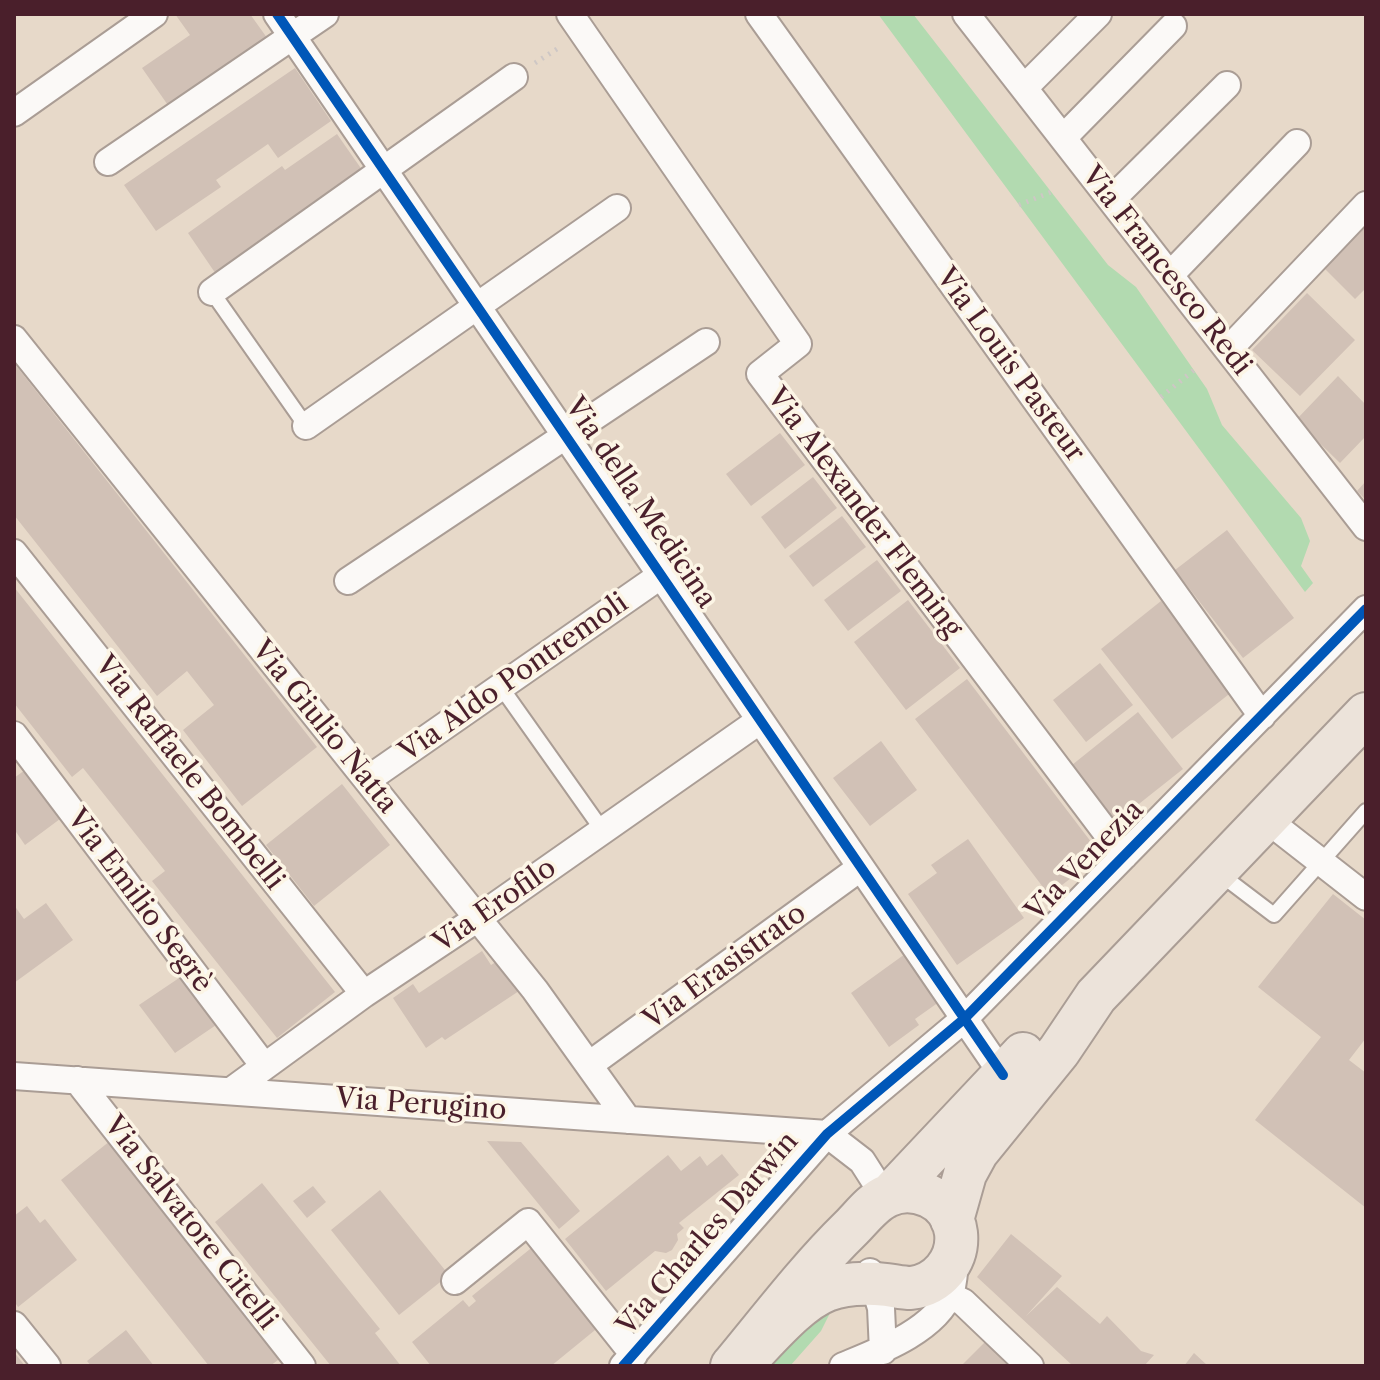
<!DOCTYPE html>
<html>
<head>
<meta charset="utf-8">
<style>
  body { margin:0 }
  #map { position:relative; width:1380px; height:1380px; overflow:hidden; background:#e7d9c9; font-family:"Libre Caslon Text",serif }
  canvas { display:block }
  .frame { position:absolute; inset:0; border:16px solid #4a1f2b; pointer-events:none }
</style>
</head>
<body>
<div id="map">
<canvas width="1380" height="1380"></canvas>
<div class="frame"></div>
</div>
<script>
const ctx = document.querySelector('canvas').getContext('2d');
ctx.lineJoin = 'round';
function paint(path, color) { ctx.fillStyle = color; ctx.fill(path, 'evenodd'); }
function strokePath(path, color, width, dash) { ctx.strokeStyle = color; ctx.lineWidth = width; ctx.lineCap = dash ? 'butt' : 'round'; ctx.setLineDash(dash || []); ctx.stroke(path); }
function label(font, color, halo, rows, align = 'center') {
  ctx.font = font + ' "Libre Caslon Text",serif'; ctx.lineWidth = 7; ctx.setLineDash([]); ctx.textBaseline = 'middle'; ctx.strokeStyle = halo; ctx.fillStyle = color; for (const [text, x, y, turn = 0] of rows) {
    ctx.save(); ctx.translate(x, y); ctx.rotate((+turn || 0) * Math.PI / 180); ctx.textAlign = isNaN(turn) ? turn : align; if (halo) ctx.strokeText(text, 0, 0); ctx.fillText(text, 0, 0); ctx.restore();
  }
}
paint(new Path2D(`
  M878 14H913L1108 265 1136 287 1207 389 1222 425 1301 518 1310 541 1301 566 1313 583 1305 592Z
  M837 1299 821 1331 790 1366H764Z`), '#b2dab0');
paint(new Path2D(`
  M175 14H250L270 42 172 111 142 68 190 35Z
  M295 68 331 121 278 158 268 144 216 180 221 187 156 231 124 185Z
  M337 134 367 177 220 280 188 233 282 166 285 170Z
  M1366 220V288L1355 299 1320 264Z
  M1307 293 1355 340 1300 396 1252 350Z
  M14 363 317 747 242 806 183 730 214 705 187 671 157 696 14 515Z
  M1338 376 1366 405V436L1340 463 1296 420Z
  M780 433 805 465 751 506 726 474Z
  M813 477 837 508 785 549 761 517Z
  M1366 481V500L1357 491Z
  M842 516 866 547 813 587 789 556Z
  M1227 530 1294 618 1243 658 1175 570Z
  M877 560 901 591 848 631 824 600Z
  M14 587 335 992 277 1038 152 881 165 871 83 768 72 777 14 703Z
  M908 600 960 668 906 710 854 642Z
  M1161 601 1233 691 1172 739 1101 649Z
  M1100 663 1133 705 1086 742 1053 700Z
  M967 679 1101 855 1049 895 915 719Z
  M1138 712 1183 769 1111 826 1067 769Z
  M881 741 917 790 870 826 833 778Z
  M25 770 60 819 25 845 14 829V778Z
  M342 784 390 845 314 906 266 845Z
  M968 839 1024 918 957 965 908 894 937 873 931 865Z
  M1333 894 1366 920V1038L1349 1060 1366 1073V1208L1255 1120 1321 1037 1258 987Z
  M46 903 73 940 14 983V905L24 919Z
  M482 951 491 965 499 960 519 991 445 1040 442 1037 426 1048 393 998 413 984 419 993Z
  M905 954 939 1002 915 1019 919 1025 889 1047 851 993Z
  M185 974 219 1023 175 1053 139 1005Z
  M110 1141 282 1357 270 1366H209L61 1180Z
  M487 1141 521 1142 580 1211 559 1229Z
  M722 1154 739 1175 679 1223 684 1228 677 1234 678 1240 672 1250 666 1253 655 1251 606 1291 565 1239 668 1155 681 1171 700 1156 707 1166Z
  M262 1183 380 1329 375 1333 401 1366H331L215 1222Z
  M313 1186 326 1202 307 1218 293 1201Z
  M380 1190 449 1275 399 1315 331 1230Z
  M27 1206 40 1223 45 1219 77 1260 18 1307 14 1301V1216Z
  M1011 1234 1062 1276 1026 1316 1057 1287 1100 1324 1107 1316 1141 1351 1154 1355 1144 1366H1073L977 1277Z
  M535 1245 600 1326 551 1366H431L412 1342 463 1300 469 1307 476 1301 472 1296Z
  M126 1330 154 1366H91L87 1361Z
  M985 1342 1009 1366H961Z
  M14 1352 21 1361 25 1366H14Z
  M1194 1353 1208 1366H1184Z`), '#d1c1b6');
const lane = new Path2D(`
  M212 292 306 426
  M501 687 603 831
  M1220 874 1274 915 1366 811`);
const street = new Path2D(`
  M277 14 1003 1075
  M570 14 798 344 760 374 1124 856
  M759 14 1262 716
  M966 14 1366 527
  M1024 88 1098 14
  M14 113 154 14
  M1063 138 1173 26
  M108 162 325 14
  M1111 200 1227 85
  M1170 275 1297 143
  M212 292 514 77
  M14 339 535 990 628 1120
  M1228 350 1366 205
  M306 426 617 208
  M14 553 364 994
  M348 581 706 342
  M14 735 264 1066
  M367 780 660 576
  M1266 819 1366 897
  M589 1065 860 868
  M14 1076 827 1134
  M77 1080 302 1366
  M231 1091 364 994 478 918 759 721
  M827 1134 862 1161 885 1197
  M870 1272 881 1308 883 1351
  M455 1281 528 1222 634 1355
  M935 1289 963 1302 1030 1366
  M14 1325 47 1366
  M623 1366 827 1134 964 1019 1366 609
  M843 1366C877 1352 935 1331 950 1293 954 1283 954 1272 954 1262`);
const primary = new Path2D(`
  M891 1194 1023 1054
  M952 1220 965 1174 977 1152 1059 1051 1096 996 1366 714
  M732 1366C771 1319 808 1270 851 1228 862 1217 873 1202 887 1196 901 1189 915 1190 929 1196 944 1203 954 1217 956 1233 959 1261 938 1285 911 1288 903 1288 895 1286 887 1285 868 1283 845 1283 827 1290 796 1302 764 1343 740 1366`);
strokePath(lane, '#aa9d95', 18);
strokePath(street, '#aa9d95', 30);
strokePath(primary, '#aa9d95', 46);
strokePath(new Path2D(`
  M535 63 560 47
  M1019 205 1051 192
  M1161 397 1194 370`), '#cec7c5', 5, [2, 6]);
strokePath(lane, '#fbf9f7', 14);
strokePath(street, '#fbf9f7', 26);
strokePath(primary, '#ece3da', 42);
strokePath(new Path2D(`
  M277 14 1003 1075
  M623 1366 827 1134 964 1019 1366 609`), '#0057b8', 10);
label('28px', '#4a1f2b', '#fcf5e5', [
  ["Via Francesco Redi",1166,271,52],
  ["Via Louis Pasteur",1010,365,54],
  ["Via della Medicina",640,503,56],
  ["Via Alexander Fleming",864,513,53],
  ["Via Aldo Pontremoli",514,678,-35],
  ["Via Giulio Natta",324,727,51],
  ["Via Raffaele Bombelli",189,773,52],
  ["Via Venezia",1085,861,-46],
  ["Via Emilio Segrè",139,901,53],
  ["Via Erofilo",495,906,-35],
  ["Via Erasistrato",725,967,-36],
  ["Via Perugino",421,1105,4],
  ["Via Salvatore Citelli",190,1223,52],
  ["Via Charles Darwin",708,1234,-49]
]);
</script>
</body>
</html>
